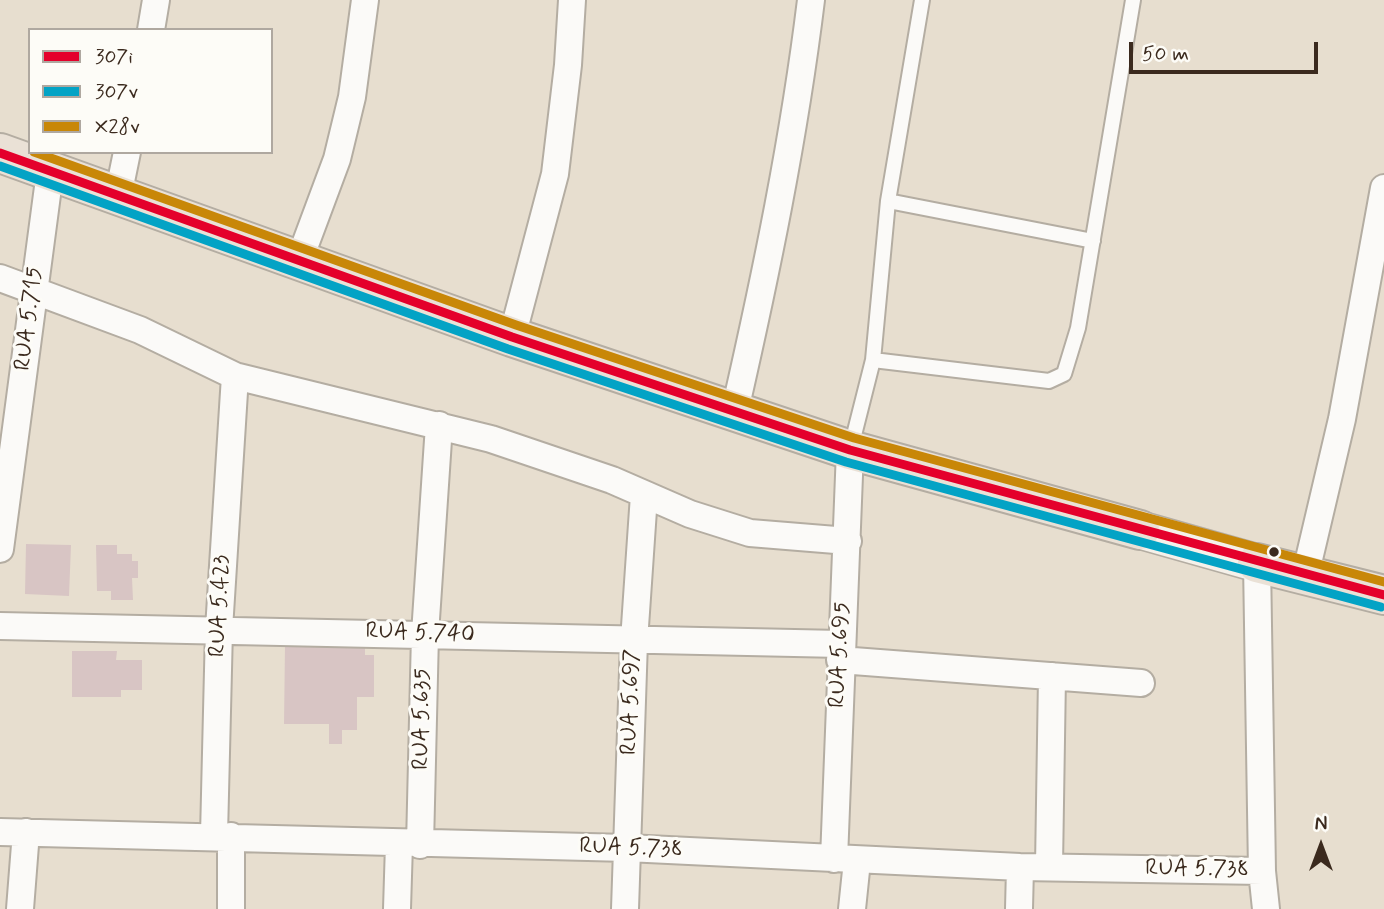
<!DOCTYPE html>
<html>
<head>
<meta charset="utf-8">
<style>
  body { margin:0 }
  #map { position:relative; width:1384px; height:909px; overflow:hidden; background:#e7decf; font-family:Mynerve,sans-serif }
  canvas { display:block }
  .legend { position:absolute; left:28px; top:28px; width:245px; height:126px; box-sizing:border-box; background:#fdfcf7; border:2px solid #afa8a0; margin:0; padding:9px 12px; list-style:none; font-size:21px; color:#3b2a1e }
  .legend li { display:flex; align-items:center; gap:14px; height:35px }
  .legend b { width:35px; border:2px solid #afa8a0 }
  .north { position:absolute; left:1286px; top:811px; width:70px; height:70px; -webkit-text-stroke:5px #fdfcf7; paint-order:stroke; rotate:0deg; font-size:19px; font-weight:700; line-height:28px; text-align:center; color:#3b2a1e }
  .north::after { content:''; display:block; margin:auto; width:24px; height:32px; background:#3b2a1e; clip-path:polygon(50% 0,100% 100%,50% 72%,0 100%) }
  .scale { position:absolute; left:1129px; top:42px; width:189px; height:32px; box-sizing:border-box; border:4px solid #3b2a1e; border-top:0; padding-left:9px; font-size:21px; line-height:24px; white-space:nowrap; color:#3b2a1e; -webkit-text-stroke:5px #fdfcf7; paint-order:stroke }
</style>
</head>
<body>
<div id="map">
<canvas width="1384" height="909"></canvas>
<ul class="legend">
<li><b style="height:9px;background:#e4002b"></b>307i</li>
<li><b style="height:9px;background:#03a3c5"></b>307v</li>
<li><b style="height:9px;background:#c88708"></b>X28v</li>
</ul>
<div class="north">N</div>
<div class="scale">50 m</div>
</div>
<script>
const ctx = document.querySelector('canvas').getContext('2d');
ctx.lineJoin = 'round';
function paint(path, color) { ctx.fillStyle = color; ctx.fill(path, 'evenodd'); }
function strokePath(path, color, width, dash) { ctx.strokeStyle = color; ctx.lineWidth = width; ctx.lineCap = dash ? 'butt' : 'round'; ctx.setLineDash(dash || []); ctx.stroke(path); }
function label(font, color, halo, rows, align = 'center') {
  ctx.font = font + ' Mynerve,sans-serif'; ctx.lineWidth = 6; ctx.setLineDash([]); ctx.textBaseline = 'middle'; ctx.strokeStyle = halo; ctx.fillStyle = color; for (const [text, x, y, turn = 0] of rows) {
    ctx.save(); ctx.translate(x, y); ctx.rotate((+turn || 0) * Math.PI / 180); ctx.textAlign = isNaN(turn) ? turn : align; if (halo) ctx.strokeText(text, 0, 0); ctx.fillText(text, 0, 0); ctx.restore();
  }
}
paint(new Path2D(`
  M26 544 71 545 69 596 25 594Z
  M96 545H117V554H132V561H138V578H132L133 600H111V591H97Z
  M285 646 365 647V655H374V697H357V730H342V744H329V724H284Z
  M72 651H117L116 660H142V690H121V697H72Z`), '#d8c5c4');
const lane = new Path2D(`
  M888 201 1093 241
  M873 360 1049 381 1064 374 1078 328 1133 0
  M851 447 873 360 888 201 922 0`);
const street = new Path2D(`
  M151 30 156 0
  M118 196 127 152
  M299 261 337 159 352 97 365 0
  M0 278 140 330 235 376 491 439 612 480 690 514 750 533 848 541
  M512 337 555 174 568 65 572 0
  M735 410C766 274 794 139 811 0
  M0 549 50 172
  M1257 563 1262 871 1266 909
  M1305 576 1342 419 1384 188
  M0 626 841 644
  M840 660 1141 683
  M0 832 627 848 1020 867 1262 871
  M214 835 219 629 235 376
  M420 845 425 634 439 425
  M834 859 850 450
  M1049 866 1052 676
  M20 909 26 832
  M231 909V836
  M397 909 399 844
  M625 909 634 641 644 495
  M852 909 857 861
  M1019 909 1020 867`);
const secondary = new Path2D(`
  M1140 530 1257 563`);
const primary = new Path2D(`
  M0 153 512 337 850 450 1140 530
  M1257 563 1384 595`);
strokePath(lane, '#b4ada2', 18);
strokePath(street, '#b4ada2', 30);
strokePath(secondary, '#b4ada2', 40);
strokePath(primary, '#b4ada2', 42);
strokePath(lane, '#fbfaf8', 14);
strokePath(street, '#fbfaf8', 26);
strokePath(secondary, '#f5f1ea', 37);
strokePath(primary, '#eae1d6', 38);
strokePath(new Path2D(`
  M0 153 512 337 850 450 1384 595`), '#e4002b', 9);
strokePath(new Path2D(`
  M0 166 508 349 846 462 1381 607`), '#03a3c5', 9);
strokePath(new Path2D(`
  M34 152 516 325 854 438 1384 582`), '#c88708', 9);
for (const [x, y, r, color] of [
  [1274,552,6,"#3b2a1e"]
]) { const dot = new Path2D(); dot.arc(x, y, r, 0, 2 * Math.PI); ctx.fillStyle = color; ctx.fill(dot); strokePath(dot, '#fdfcf7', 2.5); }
label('23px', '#3b2a1e', '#fdfcf7', [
  ["RUA 5.715",30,319,-83],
  ["RUA 5.423",221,606,-87],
  ["RUA 5.740",420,634,2],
  ["RUA 5.695",841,655,-87],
  ["RUA 5.697",632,702,-88],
  ["RUA 5.635",423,719,-89],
  ["RUA 5.738",631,849,2],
  ["RUA 5.738",1197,870,1]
]);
</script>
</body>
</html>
